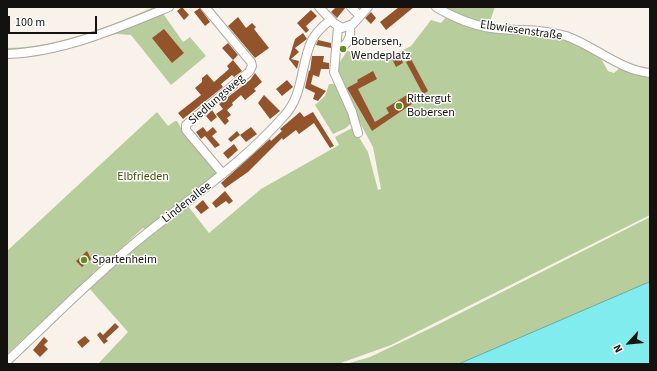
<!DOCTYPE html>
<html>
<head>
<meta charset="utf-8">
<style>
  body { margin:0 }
  #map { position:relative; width:657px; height:371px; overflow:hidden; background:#f9f2eb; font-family:"Source Sans 3",sans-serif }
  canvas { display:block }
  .frame { position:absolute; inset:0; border:8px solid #14120f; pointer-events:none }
  .north { position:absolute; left:609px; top:323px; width:40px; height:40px; -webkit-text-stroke:3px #fff; paint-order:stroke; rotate:243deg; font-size:11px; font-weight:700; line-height:16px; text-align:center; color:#14120f }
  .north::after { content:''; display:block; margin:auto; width:14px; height:18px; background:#14120f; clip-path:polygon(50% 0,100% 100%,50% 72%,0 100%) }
  .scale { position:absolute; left:8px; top:16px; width:89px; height:18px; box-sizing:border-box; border:2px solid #14120f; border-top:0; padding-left:5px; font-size:12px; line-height:14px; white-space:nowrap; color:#14120f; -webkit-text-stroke:3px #fff; paint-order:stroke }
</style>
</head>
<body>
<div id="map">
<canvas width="657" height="371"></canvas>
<div class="frame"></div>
<div class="north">N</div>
<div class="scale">100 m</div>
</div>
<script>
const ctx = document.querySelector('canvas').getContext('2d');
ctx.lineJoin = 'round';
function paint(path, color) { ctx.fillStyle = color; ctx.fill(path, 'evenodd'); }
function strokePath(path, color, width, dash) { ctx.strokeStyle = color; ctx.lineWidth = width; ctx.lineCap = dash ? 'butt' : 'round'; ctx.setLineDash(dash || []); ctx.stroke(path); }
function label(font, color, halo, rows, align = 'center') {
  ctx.font = font + ' "Source Sans 3",sans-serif'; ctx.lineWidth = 3; ctx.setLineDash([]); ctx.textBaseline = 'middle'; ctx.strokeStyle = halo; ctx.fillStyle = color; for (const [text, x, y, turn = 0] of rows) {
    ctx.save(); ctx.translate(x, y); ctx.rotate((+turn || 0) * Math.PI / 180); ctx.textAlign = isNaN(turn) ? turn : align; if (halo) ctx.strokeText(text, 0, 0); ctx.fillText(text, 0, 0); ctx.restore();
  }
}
paint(new Path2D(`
  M154 7H162C109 29 64 44 7 51V48C55 48 111 26 154 7Z
  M441 7H495L489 24 468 20Z
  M162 12 183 42 190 37 206 56 171 85 131 35 116 34 46 54 7 59V57L32 55Z
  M448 15 467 24 563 37 599 55 608 71 614 73 621 67 650 75V215L391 345 338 364H98L128 332 89 288 118 261 188 206 209 233 261 189 339 145 335 137 352 128 354 129 368 152 378 190 381 189 373 147 360 123 338 73V65L347 51 385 59 411 46 431 20 441 23Z
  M329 84H337L352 122 346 128 333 134 315 105 325 96Z
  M157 112 168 126 175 121H177L186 137 218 174 147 231 143 228 97 271 93 272V274L7 354V251Z
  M650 217V282L459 364H346L370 357 433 327Z`), '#b7cd9b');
const water = new Path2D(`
  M650 282V364H459Z`);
paint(water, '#80eced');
strokePath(water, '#60abaa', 1);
paint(new Path2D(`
  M182 7 189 15 184 20 177 11Z
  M336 7H346L337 18 331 12Z
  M399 7H414L386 30 380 22Z
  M200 8 210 22 205 26 194 12Z
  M311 10 317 16 306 26 309 30 306 33 297 23Z
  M371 12 376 18 371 24 365 18Z
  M238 17 246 28 252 23 256 27 254 29 269 48 255 58 228 26Z
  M164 29 184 53 172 63 152 38Z
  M303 33 307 39 295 48 299 52 291 59 299 61 297 69 289 59 295 39Z
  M318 40 331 43V48L316 45Z
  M228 43 238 55 233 60 222 48Z
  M400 55 403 63 396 67 392 59Z
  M312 56H324L323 62 329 63V69H321L319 77 313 75 311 84 326 91 318 101 313 99 315 93 305 88 309 70 310 71Z
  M411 59 428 91 423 94 406 62Z
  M233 60 242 71 234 77 232 75 221 84 223 87 183 119 178 113 201 95 195 88 202 82V78L207 74 214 82 229 69 227 66Z
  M373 71 377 79 358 89 375 122 389 113 386 108 407 95 412 104 372 131 347 88 358 82 357 80Z
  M255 73 262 82 254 89 256 91 245 100 241 95 232 103 233 105 227 110 231 115 227 118 229 121 225 125 216 114 223 109 219 104 250 80Z
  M287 80 293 87 282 96 276 89Z
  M264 95 280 111 270 119 258 103Z
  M212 110 217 117 211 122 206 116Z
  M300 112 304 117 313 112 334 146 330 148 314 123 299 134 296 130 283 140 282 138 248 172 225 188 221 183 270 139 271 141 282 131 280 129Z
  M203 127 207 132 213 127 217 132 212 136 220 145 215 148 205 136 201 139 196 132Z
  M251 127 257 134 246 142 240 135Z
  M237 131 240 135 231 142 228 139Z
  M234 144 238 150 228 159 223 153Z
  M225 191 233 201 229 204 226 201 216 208 212 203Z
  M203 200 209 208 201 214 195 207Z
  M87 251 91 259 82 267 76 261Z
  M115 323 119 327 106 339 108 341 104 344 97 335 100 332 103 335Z
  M85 336 90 341 82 348 77 342Z
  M44 337 48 341 44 345 48 349 40 357 33 350Z`), '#93542b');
const minor = new Path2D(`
  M205 7 251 62 252 66 249 72 186 125V130L223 174
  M319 7 334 23 342 28 353 24 368 7
  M351 7 360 16
  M436 7C456 19 477 27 499 29 522 31 544 29 566 36 595 46 619 70 650 73
  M338 27 334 72 352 112 358 133
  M337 46 343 47C350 40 351 35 350 26
  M7 54C63 52 118 28 169 7
  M7 361C50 321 91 279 136 242 186 201 241 165 284 116 304 95 300 65 312 40 316 32 323 26 330 20`);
strokePath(minor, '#afa8a2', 10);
strokePath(minor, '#fff', 8);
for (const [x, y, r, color] of [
  [343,49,4,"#618d1f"],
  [399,106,4,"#618d1f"],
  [84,260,4,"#618d1f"]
]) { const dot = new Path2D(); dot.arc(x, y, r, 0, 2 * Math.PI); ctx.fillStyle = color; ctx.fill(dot); strokePath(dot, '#fff', 1.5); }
label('12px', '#14120f', '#fff', [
  ["Elbwiesenstraße",521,31,8],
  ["Siedlungsweg",217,100,-41],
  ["Lindenallee",187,203,-38]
]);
label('12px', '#14120f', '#fff', [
  ["Bobersen,",351,42],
  ["Wendeplatz",351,56],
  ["Rittergut",407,99],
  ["Bobersen",407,113],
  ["Spartenheim",92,260]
], 'left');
label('12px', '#3a5200', '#fff', [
  ["Elbfrieden",143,177]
]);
</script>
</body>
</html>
